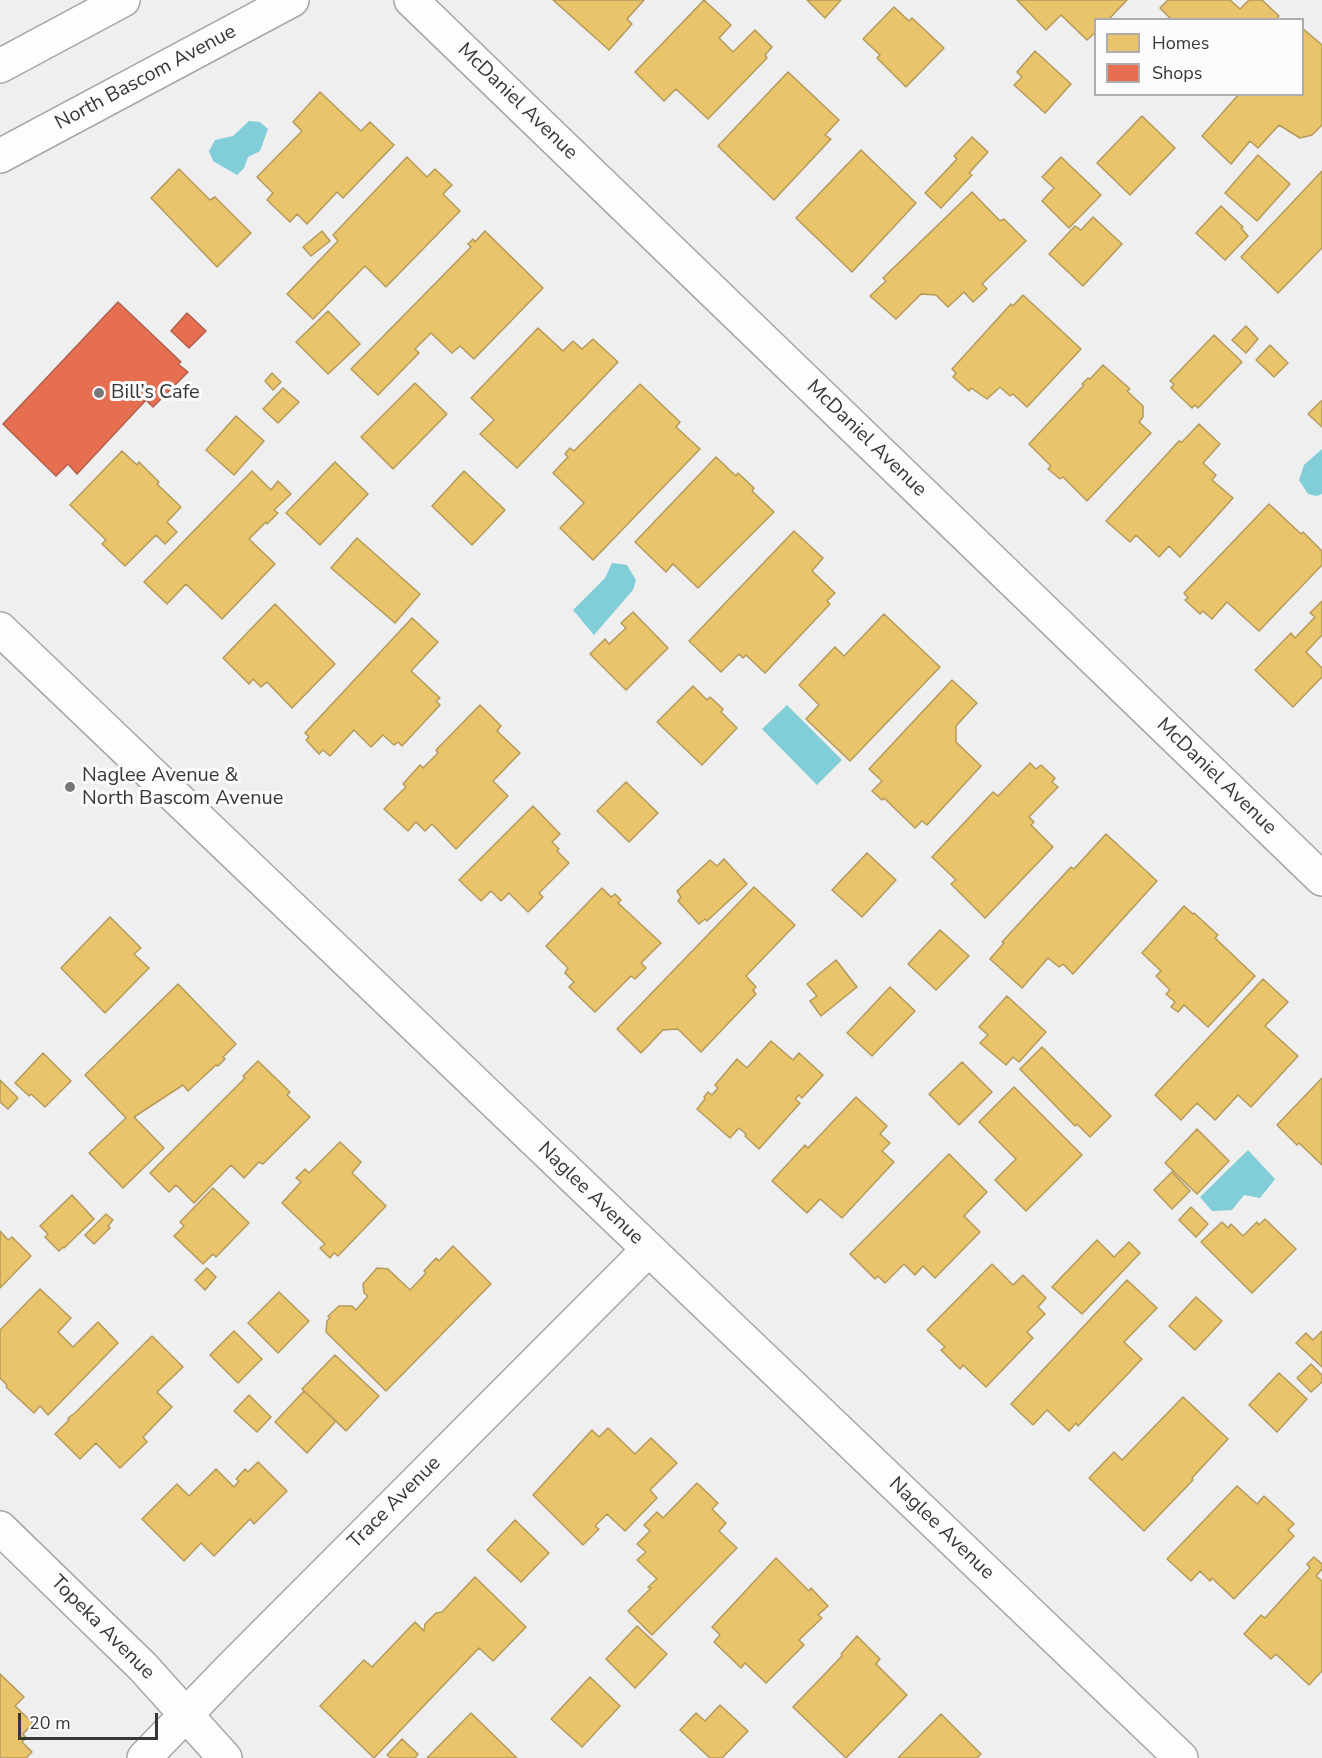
<!DOCTYPE html>
<html>
<head>
<meta charset="utf-8">
<style>
  body { margin:0 }
  #map { position:relative; width:1322px; height:1758px; overflow:hidden; background:#efeff0; font-family:"Nunito Sans",sans-serif }
  canvas { display:block }
  .legend { position:absolute; left:1094px; top:18px; width:210px; height:78px; box-sizing:border-box; background:#fcfcff; border:2px solid #adadaf; margin:0; padding:8px 10px; list-style:none; font-size:18px; color:#373738 }
  .legend li { display:flex; align-items:center; gap:12px; height:30px }
  .legend b { width:30px; border:2px solid #adadaf }
  .scale { position:absolute; left:18px; top:1713px; width:140px; height:27px; box-sizing:border-box; border:3px solid #373738; border-top:0; padding-left:8px; font-size:18px; line-height:21px; white-space:nowrap; color:#373738; -webkit-text-stroke:4px #fcfcff; paint-order:stroke }
</style>
</head>
<body>
<div id="map">
<canvas width="1322" height="1758"></canvas>
<ul class="legend">
<li><b style="height:16px;background:#e9c46a"></b>Homes</li>
<li><b style="height:16px;background:#e76f51"></b>Shops</li>
</ul>
<div class="scale">20 m</div>
</div>
<script>
const ctx = document.querySelector('canvas').getContext('2d');
ctx.lineJoin = 'round';
function paint(path, color) { ctx.fillStyle = color; ctx.fill(path, 'evenodd'); }
function strokePath(path, color, width, dash) { ctx.strokeStyle = color; ctx.lineWidth = width; ctx.lineCap = dash ? 'butt' : 'round'; ctx.setLineDash(dash || []); ctx.stroke(path); }
function label(font, color, halo, rows, align = 'center') {
  ctx.font = font + ' "Nunito Sans",sans-serif'; ctx.lineWidth = 6; ctx.setLineDash([]); ctx.textBaseline = 'middle'; ctx.strokeStyle = halo; ctx.fillStyle = color; for (const [text, x, y, turn = 0] of rows) {
    ctx.save(); ctx.translate(x, y); ctx.rotate((+turn || 0) * Math.PI / 180); ctx.textAlign = isNaN(turn) ? turn : align; if (halo) ctx.strokeText(text, 0, 0); ctx.fillText(text, 0, 0); ctx.restore();
  }
}
paint(new Path2D(`
  M249 121 260 122 268 129 260 151 248 157 244 168 237 175 213 161 209 151 215 140 233 136Z
  M1322 449V494L1317 496 1308 494 1299 480 1304 465Z
  M612 563 627 565 636 580 633 590 594 635 573 610 605 578Z
  M787 705 842 760 817 785 762 729Z
  M1248 1150 1275 1179 1260 1198 1244 1195 1232 1210 1212 1211 1200 1197Z`), '#81cdd8');
const homes = new Path2D(`
  M553 0H644L627 19 632 24 609 50Z
  M704 0 731 25 719 38 733 52 755 30 772 47 765 55 767 58 708 119 676 89 664 101 635 72Z
  M807 0H841L825 18Z
  M1017 0H1127L1108 20H1096V32L1087 40 1061 15 1046 30Z
  M1168 0H1230L1240 9 1249 0H1262L1279 16 1275 20H1172L1160 8Z
  M894 7 909 21 912 18 944 48 906 87 877 58 880 55 863 39Z
  M1302 28 1322 45V125L1312 135 1300 138 1279 125 1258 148 1250 141 1231 164 1202 136 1239 94H1302Z
  M1035 51 1071 84 1045 113 1014 85 1022 77 1017 72Z
  M788 72 839 120 825 135 831 139 774 200 718 146Z
  M320 92 361 131 370 122 394 145 343 198 337 192 307 224 297 214 290 222 267 200 273 193 257 177 302 131 293 122Z
  M1142 116 1175 148 1130 195 1097 163Z
  M972 137 988 152 969 173 972 175 941 208 925 193 957 159 954 156Z
  M861 150 916 203 852 272 796 218Z
  M1258 155 1290 184 1257 221 1225 193Z
  M407 157 427 177 435 169 452 185 443 194 460 211 386 287 365 266 313 319 287 294 338 241 333 235Z
  M1061 157 1101 195 1069 228 1042 201 1054 188 1042 177Z
  M179 169 210 200 215 197 251 233 217 267 151 198Z
  M1322 171V248L1278 293 1241 257Z
  M972 192 1000 221 1004 219 1026 241 982 284 987 289 973 302 964 292 948 307 936 295 921 294 896 319 870 296 886 281 883 278Z
  M1221 206 1243 227 1241 228 1248 236 1225 260 1196 233Z
  M1093 217 1122 244 1083 286 1049 254 1075 226 1081 230Z
  M322 231 330 241 311 256 303 247Z
  M485 231 543 288 474 359 460 346 452 353 431 333 415 349 419 353 378 395 351 369 471 247 468 244 473 239 475 242Z
  M1023 295 1081 349 1027 407 1013 394 1010 396 1000 387 987 399 971 388 969 391 953 377 956 373 952 369 1011 304 1013 306Z
  M328 311 360 344 328 374 296 342Z
  M1246 326 1258 339 1246 353 1232 340Z
  M538 328 563 351 573 341 582 349 593 339 618 362 517 468 480 434 494 420 471 398Z
  M1214 335 1242 362 1198 408 1195 405 1192 408 1171 388 1174 384 1170 381Z
  M1270 345 1288 363 1274 377 1256 360Z
  M1103 365 1130 389 1127 391 1143 406V417L1139 422 1151 433 1087 501 1063 477 1060 479 1048 469 1051 466 1029 444 1084 385 1082 384 1088 378 1090 379Z
  M272 373 281 382 273 390 265 381Z
  M415 383 447 414 393 469 361 437Z
  M640 384 680 422 676 427 700 449 593 560 560 528 584 503 553 473 568 457 565 454 570 448 574 451Z
  M283 388 299 402 278 423 263 409Z
  M1321 401H1322V427L1308 414Z
  M236 416 264 441 234 475 206 450Z
  M1199 424 1220 444 1203 463 1216 475 1212 480 1233 498 1180 557 1169 546 1159 557 1136 535 1130 542 1106 521 1179 441 1182 442Z
  M122 451 137 465 139 462 159 482 157 484 181 507 167 522 177 532 165 544 156 535 125 566 102 544 106 540 70 505Z
  M716 457 736 476 738 473 754 488 752 491 774 512 698 588 673 564 666 572 635 542Z
  M335 462 368 494 320 545 286 513Z
  M252 471 271 490 278 481 291 494 274 510 278 513 267 524 266 522 249 539 275 564 222 619 186 584 167 604 144 582Z
  M464 471 505 510 472 545 432 506Z
  M1269 504 1301 534 1303 532 1322 551V565L1259 631 1227 602 1212 619 1203 611 1200 614 1185 600 1188 598 1184 593Z
  M794 531 823 558 812 571 835 593 827 601 830 604 765 673 746 655 743 658 739 654 721 672 689 641Z
  M357 538 420 594 395 623 331 568Z
  M1322 601V635L1306 652 1322 668V677L1293 707 1255 670 1291 633 1295 638 1315 617 1310 613Z
  M275 604 335 664 292 708 267 682 261 687 253 679 249 684 223 658Z
  M633 612 668 648 626 690 590 654 605 639 609 644 626 628 621 623Z
  M884 614 940 667 850 761 806 719 819 705 799 685 835 647 844 656Z
  M412 618 438 642 411 671 440 698 436 701 440 705 402 746 398 742 394 745 383 735 371 747 354 730 330 756 323 750 319 754 306 740 309 737 305 733Z
  M952 680 977 703 956 726V742L981 766 927 825 922 821 915 828 884 798 882 800 872 791 882 781 869 769Z
  M693 686 707 700 710 697 723 709 721 712 737 728 702 765 657 722Z
  M480 705 501 726 497 731 520 753 493 781 508 796 456 849 432 824 425 831 416 822 408 831 384 809 406 787 403 784 420 765 423 768 438 753 436 750Z
  M1030 763 1036 769 1041 765 1055 778 1052 782 1058 787 1029 817 1034 822 1031 825 1053 847 985 918 951 884 956 880 932 857 993 792 998 796Z
  M626 782 658 813 629 842 597 811Z
  M533 806 560 834 552 842 559 849 557 851 569 863 539 893 543 897 528 912 509 893 501 901 491 891 481 901 459 880Z
  M1106 834 1157 881 1073 974 1063 964 1059 967 1048 958 1022 988 990 959 1004 943 1002 942 1071 867 1074 869Z
  M867 853 896 880 862 917 832 890Z
  M724 859 747 884 707 921 705 919 699 924 678 901 681 897 677 891 710 860 717 866Z
  M754 887 795 925 746 976 756 987 753 990 756 994 701 1052 678 1029 663 1030 641 1053 617 1029Z
  M602 888 611 897 615 894 621 900 618 903 661 943 641 963 646 968 635 979 631 976 595 1012 569 987 574 982 565 973 568 968 546 946Z
  M1184 906 1193 914 1194 913 1218 935 1215 938 1255 976 1208 1027 1184 1005 1178 1012 1171 1007 1175 1002 1166 994 1170 990 1156 976 1161 971 1142 953Z
  M110 917 141 948 134 954 149 968 105 1013 61 968Z
  M940 930 969 956 936 990 908 964Z
  M836 960 857 987 821 1016 810 1001 817 996 807 984Z
  M1263 979 1288 1002 1265 1026 1298 1056 1251 1107 1238 1095 1215 1120 1197 1103 1181 1120 1155 1095Z
  M178 984 236 1044 223 1057 225 1059 218 1066 216 1065 188 1091 183 1085 134 1117 164 1148 123 1188 89 1153 126 1118 85 1075Z
  M890 987 915 1011 872 1056 847 1033Z
  M1007 996 1046 1032 1019 1062 1013 1057 1006 1065 980 1043 988 1035 979 1027Z
  M771 1041 793 1060 799 1053 823 1075 802 1098 799 1095 795 1099 800 1103 759 1149 745 1136 746 1134 739 1128 730 1138 697 1109 705 1099 704 1097 708 1092 712 1095 718 1088 715 1085 737 1059 747 1068Z
  M1042 1047 1111 1116 1090 1137 1077 1124 1075 1126 1020 1069Z
  M43 1053 71 1081 45 1107 31 1094 29 1096 15 1083Z
  M258 1061 290 1092 287 1095 310 1117 263 1164 259 1162 244 1178 231 1165 194 1203 176 1185 169 1192 150 1173 245 1078 243 1076Z
  M962 1062 992 1092 959 1125 929 1094Z
  M1322 1078V1165L1299 1143 1297 1145 1277 1125Z
  M0 1080 18 1098 8 1109 0 1102Z
  M1014 1087 1082 1155 1026 1211 995 1180 1016 1159 979 1122Z
  M856 1097 887 1126 880 1134 890 1143 882 1151 894 1162 842 1218 820 1199 807 1213 772 1181 805 1145 808 1148Z
  M1197 1129 1229 1161 1197 1194 1165 1163Z
  M340 1142 361 1162 352 1173 386 1206 338 1256 334 1253 330 1258 320 1248 325 1244 282 1203 301 1182 296 1178 305 1169 309 1173Z
  M949 1154 987 1192 964 1216 980 1232 935 1278 923 1266 915 1275 904 1264 885 1283 878 1276 875 1279 850 1254Z
  M1172 1172 1190 1191 1172 1209 1154 1190Z
  M213 1188 249 1223 216 1257 213 1254 203 1264 174 1236 184 1226 180 1222Z
  M72 1195 94 1219 64 1248 63 1247 59 1251 45 1237 48 1234 40 1226Z
  M1191 1207 1208 1224 1196 1237 1179 1220Z
  M106 1214 113 1220 108 1226 110 1228 94 1244 85 1235Z
  M1265 1219 1296 1249 1252 1293 1201 1242 1222 1222 1228 1228 1231 1224 1243 1236 1257 1222 1259 1225Z
  M0 1231 8 1240 12 1237 31 1256 0 1288Z
  M1097 1240 1114 1257 1129 1242 1140 1253 1082 1314 1052 1287Z
  M453 1246 491 1284 386 1391 326 1332 327 1321 330 1318 328 1316 339 1306H352L356 1310 368 1296 364 1293 363 1284 377 1268 388 1269 410 1290 426 1273 424 1271 436 1258 439 1261Z
  M992 1264 1013 1285 1023 1275 1046 1298 1038 1307 1045 1314 1027 1332 1033 1338 986 1387 963 1365 960 1369 941 1350 945 1347 927 1330Z
  M207 1268 216 1277 205 1290 195 1280Z
  M1127 1280 1157 1308 1124 1342 1142 1359 1078 1426 1076 1423 1069 1431 1047 1410 1033 1425 1011 1404Z
  M40 1289 71 1318 58 1332 73 1347 98 1322 118 1343 48 1415 40 1406 34 1413 6 1387 7 1385 0 1378V1330Z
  M279 1292 309 1321 278 1353 248 1323Z
  M1196 1297 1222 1321 1195 1350 1169 1326Z
  M234 1331 262 1359 238 1383 210 1355Z
  M1322 1331V1367L1296 1343 1306 1333 1313 1340Z
  M152 1336 183 1367 157 1392 172 1407 143 1437 147 1442 120 1468 96 1443 80 1459 55 1434 69 1420 68 1418 75 1413Z
  M335 1355 379 1396 346 1431 302 1389Z
  M1311 1364 1322 1375V1382L1311 1392 1297 1378Z
  M1279 1373 1307 1399 1277 1432 1249 1405Z
  M304 1391 336 1421 307 1453 275 1422Z
  M249 1395 271 1417 257 1432 234 1411Z
  M1183 1397 1228 1439 1192 1478 1193 1480 1144 1531 1089 1478 1114 1452 1122 1460Z
  M608 1428 635 1454 651 1438 677 1463 650 1490 657 1498 625 1531 607 1514 595 1526 599 1529 583 1545 533 1495 592 1430 599 1437Z
  M258 1462 287 1491 254 1524 250 1519 214 1556 201 1543 184 1561 142 1519 177 1484 189 1496 216 1469 234 1487 239 1481 236 1479 245 1469 248 1472Z
  M697 1483 718 1503 712 1509 726 1523 719 1531 737 1548 652 1635 628 1611 651 1588 648 1587 657 1579 637 1560 646 1552 637 1544 650 1531 644 1525 657 1512 663 1518Z
  M1237 1486 1257 1504 1264 1496 1294 1524 1288 1530 1294 1536 1234 1599 1212 1578 1210 1581 1200 1571 1191 1581 1167 1559Z
  M515 1520 549 1553 521 1582 487 1550Z
  M1314 1557 1322 1564V1569L1316 1576 1322 1581V1671L1309 1685 1276 1654 1271 1659 1244 1634 1261 1615 1265 1618 1310 1568 1307 1564Z
  M776 1558 809 1591 811 1588 828 1606 818 1615 822 1618 799 1640 804 1645 766 1683 745 1663 741 1668 714 1642 720 1635 712 1627Z
  M475 1577 526 1627 493 1661 479 1648 374 1758 320 1706 364 1660 372 1667 415 1622 424 1631 425 1624 436 1613 442 1612Z
  M637 1626 667 1654 635 1688 606 1659Z
  M857 1636 880 1659 876 1664 907 1695 846 1758 793 1707 842 1656 841 1654Z
  M0 1674 24 1697 15 1706 33 1723 23 1734 26 1738 22 1742 32 1752 26 1758H0Z
  M590 1677 620 1706 582 1747 551 1719Z
  M720 1705 748 1731 722 1758H710L680 1730 696 1713 705 1721Z
  M471 1713 517 1758H427Z
  M941 1714 981 1754 977 1758H898Z
  M402 1739 418 1754 415 1758H391L387 1755Z`);
paint(homes, '#e9c46a');
strokePath(homes, '#b49a5b', 1.5);
const shops = new Path2D(`
  M118 302 181 362 178 364 188 372 153 407 146 400 77 474 68 464 56 476 3 424Z
  M187 313 206 331 189 348 171 331Z`);
paint(shops, '#e76f51');
strokePath(shops, '#b25e4a', 1.5);
const street = new Path2D(`
  M411 0 1322 879
  M0 1528 143 1667 225 1758
  M144 1758 231 1668 648 1250`);
const secondary = new Path2D(`
  M0 629 1181 1758`);
const primary = new Path2D(`
  M0 66 123 0
  M0 156 292 0`);
strokePath(street, '#a6a6a7', 36);
strokePath(secondary, '#a6a6a7', 36);
strokePath(primary, '#a6a6a7', 36);
strokePath(street, '#fdfdfd', 33);
strokePath(secondary, '#fdfdfd', 33);
strokePath(primary, '#fdfdfd', 33);
for (const [x, y, r, color] of [
  [99,393,6,"#777778"],
  [70,787,6,"#777778"]
]) { const dot = new Path2D(); dot.arc(x, y, r, 0, 2 * Math.PI); ctx.fillStyle = color; ctx.fill(dot); strokePath(dot, '#fcfcff', 2); }
label('20px', '#373738', '#fcfcff', [
  ["North Bascom Avenue",146,78,-28],
  ["McDaniel Avenue",517,102,44],
  ["McDaniel Avenue",866,439,44],
  ["McDaniel Avenue",1216,777,44],
  ["Naglee Avenue",590,1194,44],
  ["Trace Avenue",395,1503,-45],
  ["Naglee Avenue",941,1529,44],
  ["Topeka Avenue",102,1628,45]
]);
label('20px', '#373738', '#fcfcff', [
  ["Bill’s Cafe",111,393],
  ["Naglee Avenue &",82,776],
  ["North Bascom Avenue",82,799]
], 'left');
</script>
</body>
</html>
